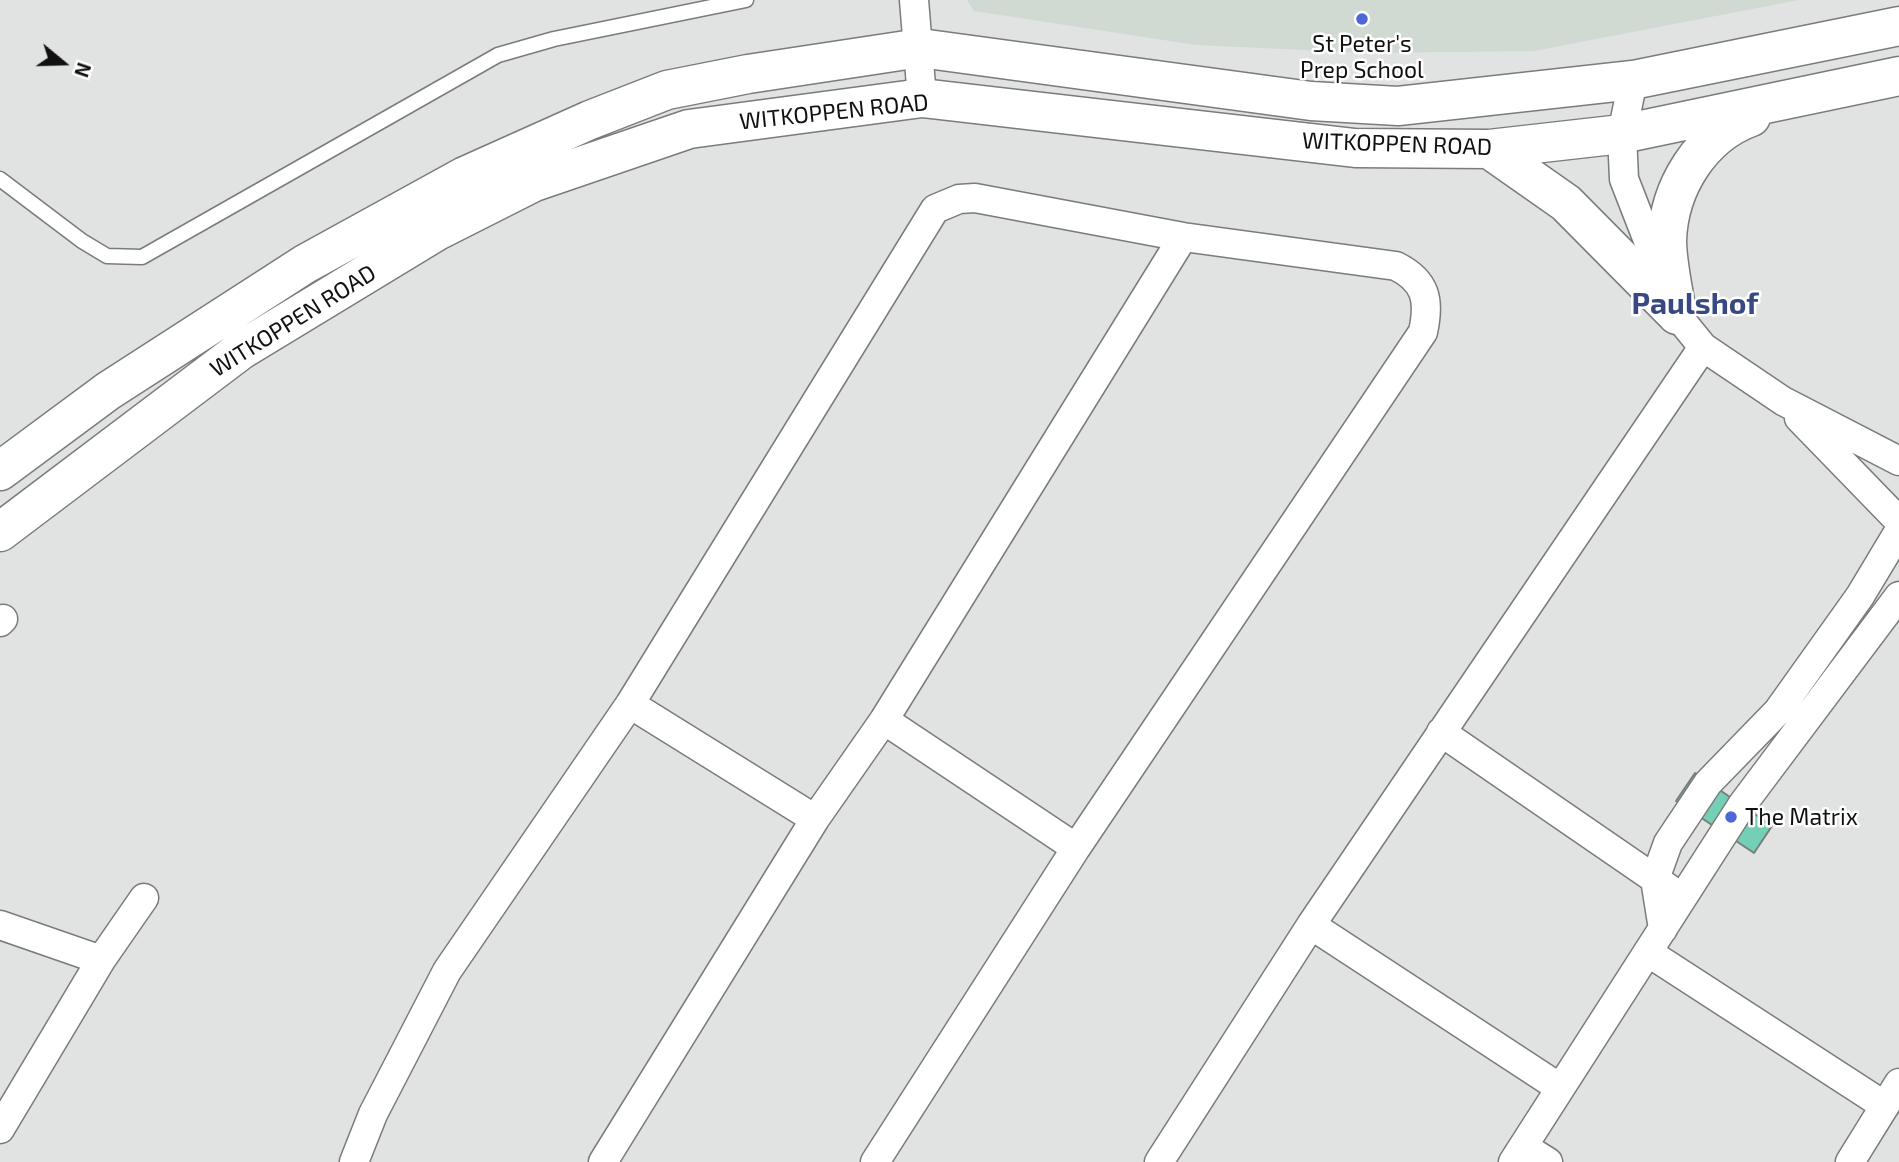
<!DOCTYPE html>
<html>
<head>
<meta charset="utf-8">
<style>
  body { margin:0 }
  #map { position:relative; width:1899px; height:1162px; overflow:hidden; background:#e0e3e1; font-family:"Exo 2",sans-serif }
  canvas { display:block }
  .north { position:absolute; left:28px; top:28px; width:70px; height:70px; -webkit-text-stroke:5px #fff; paint-order:stroke; rotate:109deg; font-size:19px; font-weight:700; line-height:28px; text-align:center; color:#101110 }
  .north::after { content:''; display:block; margin:auto; width:24px; height:32px; background:#101110; clip-path:polygon(50% 0,100% 100%,50% 72%,0 100%) }
</style>
</head>
<body>
<div id="map">
<canvas width="1899" height="1162"></canvas>
<div class="north">N</div>
</div>
<script>
const ctx = document.querySelector('canvas').getContext('2d');
ctx.lineJoin = 'round';
function paint(path, color) { ctx.fillStyle = color; ctx.fill(path, 'evenodd'); }
function strokePath(path, color, width, dash) { ctx.strokeStyle = color; ctx.lineWidth = width; ctx.lineCap = dash ? 'butt' : 'round'; ctx.setLineDash(dash || []); ctx.stroke(path); }
function label(font, color, halo, rows, align = 'center') {
  ctx.font = font + ' "Exo 2",sans-serif'; ctx.lineWidth = 5; ctx.setLineDash([]); ctx.textBaseline = 'middle'; ctx.strokeStyle = halo; ctx.fillStyle = color; for (const [text, x, y, turn = 0] of rows) {
    ctx.save(); ctx.translate(x, y); ctx.rotate((+turn || 0) * Math.PI / 180); ctx.textAlign = isNaN(turn) ? turn : align; if (halo) ctx.strokeText(text, 0, 0); ctx.fillText(text, 0, 0); ctx.restore();
  }
}
paint(new Path2D(`
  M967 0H1799L1534 51 1368 53 1196 45 974 11Z`), '#d1dad2');
const building = new Path2D(`
  M1695 773 1772 826 1754 853 1676 801Z`);
paint(building, '#73d0b6');
strokePath(building, '#7a7d7c', 2);
const service = new Path2D(`
  M0 179 82 241 107 256 142 257 498 55 554 39 746 0`);
const minor = new Path2D(`
  M914 0 922 98
  M1633 80 1622 134 1624 179 1677 315 1703 347 1783 401 1899 461
  M1799 418 1897 519
  M0 622 3 619
  M630 704 815 819
  M884 720 1076 848
  M1441 732 1668 888
  M0 925 101 960
  M1311 925 1560 1088
  M1663 929 1655 879 1668 843 1708 783 1778 711 1860 596 1899 531
  M1649 953 1885 1106
  M0 1129 101 960 144 898
  M1524 1147 1548 1162
  M354 1162 373 1114 447 971 630 704 935 209 959 199 975 198 1183 237 1396 266C1426 281 1430 300 1423 332L1076 848 875 1162
  M603 1162 815 819 884 720 1183 237
  M1159 1162 1311 925 1703 347
  M1513 1162 1742 805 1899 596
  M1850 1162 1899 1083`);
const secondary = new Path2D(`
  M1489 149 1566 203 1677 315
  M1677 315C1674 291 1667 264 1667 240 1669 187 1701 135 1751 117
  M0 471 108 391 305 264 465 176 590 120 667 90 748 74 920 48 1311 101 1398 106 1633 80 1899 26
  M0 532 241 350 437 231 534 182 689 129 922 98 1355 148 1489 149 1622 134 1899 76`);
strokePath(service, '#7a7c7a', 17);
strokePath(minor, '#7a7c7a', 31);
strokePath(secondary, '#7a7c7a', 41);
strokePath(service, '#fff', 14);
strokePath(minor, '#fff', 28);
strokePath(secondary, '#fff', 38);
for (const [x, y, r, color] of [
  [1362,19,7,"#4d67db"],
  [1731,817,7,"#4d67db"]
]) { const dot = new Path2D(); dot.arc(x, y, r, 0, 2 * Math.PI); ctx.fillStyle = color; ctx.fill(dot); strokePath(dot, '#fff', 2.5); }
label('23px', '#101110', '#fff', [
  ["St Peter's",1362,44],
  ["Prep School",1362,70],
  ["The Matrix",1745,817,"left"]
]);
label('23px', '#101110', '#fff', [
  ["WITKOPPEN ROAD",834,112,-6],
  ["WITKOPPEN ROAD",1397,144,2],
  ["WITKOPPEN ROAD",293,321,-32]
]);
label('bold 30px', '#384883', '#fff', [
  ["Paulshof",1695,304]
]);
</script>
</body>
</html>
